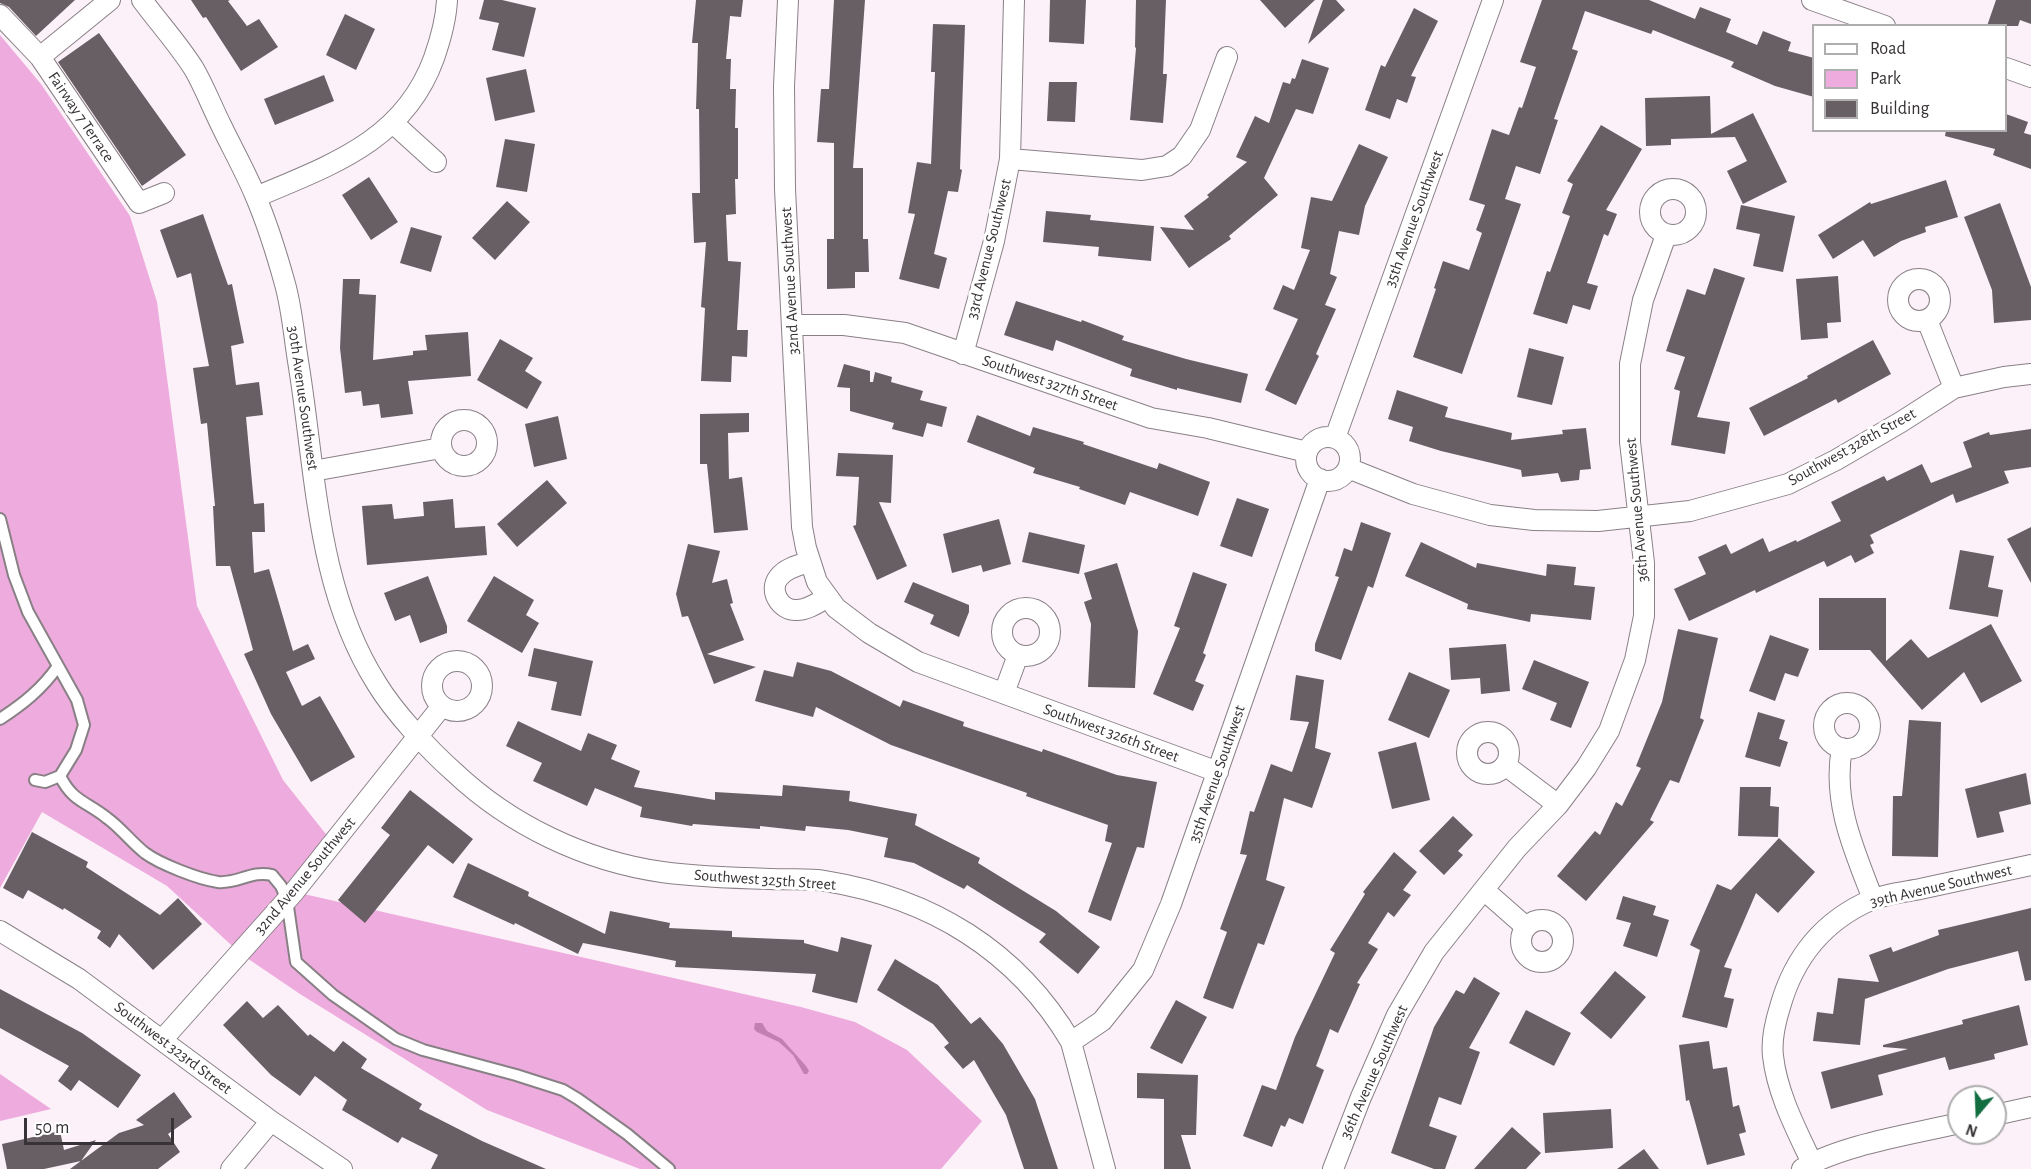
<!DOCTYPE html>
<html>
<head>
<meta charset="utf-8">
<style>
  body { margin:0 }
  #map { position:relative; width:2031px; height:1169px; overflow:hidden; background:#fcf1f9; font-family:"Alegreya Sans",sans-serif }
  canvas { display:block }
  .legend { position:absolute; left:1812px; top:24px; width:195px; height:108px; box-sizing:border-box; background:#fff; border:2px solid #afadae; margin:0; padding:8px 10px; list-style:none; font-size:18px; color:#363235 }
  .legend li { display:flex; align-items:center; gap:12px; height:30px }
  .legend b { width:30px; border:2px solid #afadae }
  .north { position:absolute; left:1947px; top:1085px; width:60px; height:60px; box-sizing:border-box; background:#fff; border:2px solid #afadae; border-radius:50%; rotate:199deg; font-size:16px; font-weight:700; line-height:24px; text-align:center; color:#363235 }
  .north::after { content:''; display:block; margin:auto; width:21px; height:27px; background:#126e41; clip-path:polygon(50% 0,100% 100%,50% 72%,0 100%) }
  .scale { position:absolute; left:24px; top:1118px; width:150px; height:27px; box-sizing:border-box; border:3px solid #363235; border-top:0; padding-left:8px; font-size:18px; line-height:21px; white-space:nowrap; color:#363235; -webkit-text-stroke:4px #fff; paint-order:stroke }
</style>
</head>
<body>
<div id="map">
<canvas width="2031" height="1169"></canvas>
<ul class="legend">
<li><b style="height:8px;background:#fff"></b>Road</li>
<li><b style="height:16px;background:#eeabdd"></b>Park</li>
<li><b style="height:16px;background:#685f65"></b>Building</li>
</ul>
<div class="north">N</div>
<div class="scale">50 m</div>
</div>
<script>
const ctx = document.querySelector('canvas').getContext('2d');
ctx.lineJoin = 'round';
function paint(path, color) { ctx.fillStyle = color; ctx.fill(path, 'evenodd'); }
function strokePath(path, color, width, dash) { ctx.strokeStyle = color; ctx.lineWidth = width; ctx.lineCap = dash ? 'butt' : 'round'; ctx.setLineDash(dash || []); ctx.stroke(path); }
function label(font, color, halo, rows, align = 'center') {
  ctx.font = font + ' "Alegreya Sans",sans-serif'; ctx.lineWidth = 6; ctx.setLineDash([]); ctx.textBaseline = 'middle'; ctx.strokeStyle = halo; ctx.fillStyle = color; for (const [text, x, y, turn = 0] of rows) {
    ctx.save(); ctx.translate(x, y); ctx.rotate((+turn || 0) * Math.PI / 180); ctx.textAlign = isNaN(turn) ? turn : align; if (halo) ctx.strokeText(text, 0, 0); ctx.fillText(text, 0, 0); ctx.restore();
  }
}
paint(new Path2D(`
  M0 35 41 84 130 216 157 302 197 606 283 780 333 843 295 892 801 1007 855 1022 907 1050 982 1121 941 1169H640L487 1110 300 994 241 954 167 886 42 812 0 888Z
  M0 1074 51 1109 0 1121Z`), '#eeabdd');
paint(new Path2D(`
  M755 1023H762L767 1031 782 1039 806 1066 809 1071 807 1074H804L793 1055 779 1042 757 1032 754 1029Z`), '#c180b1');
paint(new Path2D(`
  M0 0H75L36 36 9 7 0 3Z
  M191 0H230L228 1 247 26 259 19 278 47 241 71 206 17 203 18Z
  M484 0H502L536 8 524 57 492 50 499 23 479 19Z
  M696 0H743L741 17 730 16 726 59H731L730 89H736L735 128H738V179H735L736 214 726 215 728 261 741 262 737 330H748L747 357 732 356 731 382 701 381 705 308 701 307 706 242 694 243 692 193H700L699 109H696L698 43H692Z
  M834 0H865L853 168H863V239H868L869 272H855V288L827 289V239H834V143L817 142 821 89H829Z
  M1050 0H1086L1084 44 1049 42Z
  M1136 0H1166L1163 74H1167L1163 123 1130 120 1136 48 1135 47Z
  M1260 0H1315L1285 28Z
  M1323 0H1336L1345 10 1308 44Z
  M1542 0H1649L1695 19 1700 7 1731 19 1726 32 1757 45 1763 31 1791 42 1788 51 1814 58V97L1775 86 1731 67 1734 62 1653 30 1651 34 1585 11 1572 49 1578 51 1554 119 1558 120 1540 174 1516 166 1505 199 1521 204 1462 374 1413 357 1436 289 1434 288 1443 261 1469 270 1482 233 1476 230 1485 205 1469 200 1492 129 1509 135 1519 107 1522 108 1536 67 1520 62Z
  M1996 0H2031V24L2020 20 2018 26H1987Z
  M1414 8 1438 21 1411 76 1416 77 1407 103 1397 99 1390 119 1365 110 1381 65 1385 67Z
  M345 14 375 29 356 70 326 55Z
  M933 24 965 25 960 169 962 170 958 192 948 191 934 254 947 258 939 289 899 279 915 214 908 213 917 162 931 164 935 72H931Z
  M99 33 186 155 142 186 58 62Z
  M1302 59 1329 68 1313 114 1296 109 1264 178 1278 195 1229 236 1231 239 1189 268 1160 227 1194 230 1184 216 1209 197 1207 195 1247 162 1236 157 1255 116 1269 123 1283 82 1290 84 1292 78 1295 79Z
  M526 69 535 112 495 121 486 78Z
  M324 75 334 101 275 125 264 99Z
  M1049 82H1077L1075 122 1047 121Z
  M1710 96 1711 134 1753 113 1787 182 1743 204 1727 171 1747 161 1735 137 1671 139V145L1646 146 1645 98Z
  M2006 114 2028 122 2024 133 2031 135V169L1993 155 1995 149 1945 136 1946 130H2006Z
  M1601 125 1642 149 1606 210 1617 214 1608 236 1604 234 1587 283 1598 286 1590 310 1573 305 1567 324 1533 314 1547 271 1550 272 1570 216 1562 213 1573 184 1567 181Z
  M505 139 535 144 527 192 496 187Z
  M1359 144 1388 157 1365 206 1359 235 1339 231 1330 274 1337 277 1325 305 1336 309 1316 354 1319 356 1296 405 1265 390 1298 319 1273 309 1283 285 1294 290 1310 250 1301 248 1311 197 1332 201Z
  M369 177 398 222 371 240 342 195Z
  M1946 180 1958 217 1925 227 1926 232 1901 241 1874 257 1863 240 1833 259 1818 235 1870 202 1871 204Z
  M507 201 530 222 495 260 472 238Z
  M2000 203 2031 287V320L1994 323 1992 290 1964 217Z
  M1741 205 1795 216 1783 272 1753 266 1760 234 1736 229Z
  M1046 211 1091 215 1090 220 1154 226 1151 261 1098 256 1099 247 1043 242Z
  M203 214 228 285 232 284 244 343 231 346 236 385 259 382 263 415 246 417 254 504 264 503 265 532H252L254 573 269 569 293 651 308 644 315 659 286 672 302 706 320 696 355 757 311 782 271 714 244 654 253 650 230 566H216L213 506H215L207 423 201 424 193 368 209 366 191 273 177 278 160 230Z
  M411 227 442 236 431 272 400 263Z
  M1714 268 1745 278 1697 417 1730 422 1725 454 1671 445 1680 391 1674 389 1685 357 1666 351 1687 289 1705 295Z
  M1838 276 1841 322 1827 323 1828 338 1801 340 1796 279Z
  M343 279H360L359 294 376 295 373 360 413 355V351L427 350 425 335 468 332 471 376 408 381 413 414 381 418 379 404 363 406 361 391 345 393 340 348Z
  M1016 301 1081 322 1082 320 1124 336 1122 340 1186 359 1248 374 1241 403 1177 388V390L1130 376 1132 369 1056 340 1053 351 1004 335Z
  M500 339 533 358 525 371 542 382 527 409 477 380Z
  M1873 340 1891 374 1838 403 1836 399 1764 436 1749 408 1808 378 1807 376Z
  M1529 348 1564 357 1552 405 1517 397Z
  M844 364 870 371V382H873L875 372 892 377 891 382 923 391 920 400 947 407 942 427 927 423 923 437 892 429 894 423 850 411V388L837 387Z
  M1397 390 1448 407 1445 417 1512 433 1511 440 1563 434 1562 430 1586 428 1591 469 1580 470 1579 480 1561 482 1558 473 1522 477 1521 470 1441 451 1409 441 1413 427 1388 419Z
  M749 413V432L728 433 729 479 742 477 748 530 714 533 707 464H700V414Z
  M977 415 1030 436 1033 427 1084 442 1083 444 1157 469 1159 463 1210 482 1198 516 1130 492 1125 505 1079 489 1080 487 1033 473 1035 468 967 442Z
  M558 416 567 459 534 467 525 424Z
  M2031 429V467L2004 471 2009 483 1956 503 1953 494 1870 535 1874 543 1870 545 1874 553 1855 563 1851 555 1827 567 1824 561 1756 593 1755 590 1689 621 1674 589 1706 574 1698 557 1726 544 1731 554 1763 538 1769 552 1796 540 1797 542 1841 521 1831 502 1857 489 1884 476 1887 481 1922 464 1931 483 1972 467 1963 442 1989 432 1990 435Z
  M838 453 893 455 891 503 879 502 907 566 877 580 853 526 856 525 859 477 836 476Z
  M547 480 567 503 517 547 497 524Z
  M1237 498 1269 509 1252 557 1220 546Z
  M453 499 455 528 485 526 487 555 367 565 362 506 392 504 394 519 424 516 423 502Z
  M999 519 1011 564 983 572 981 565 952 573 943 534Z
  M1361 522 1391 533 1373 588 1368 586 1341 660 1315 651V644L1339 577 1335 576 1344 548 1352 551Z
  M2031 527V583L2007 539Z
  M1029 532 1085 545 1079 574 1022 562Z
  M1421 542 1476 568 1477 563 1546 576 1547 564 1576 567 1574 585 1595 587 1591 620 1531 614 1530 622 1467 609 1468 604 1405 576Z
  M688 544 720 551 712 583 727 579 733 603 730 604 744 640 707 654 756 667 714 684 688 616 682 617 676 594Z
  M1960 550 1994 556 1988 587 2003 590 1998 617 1949 609Z
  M1117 563 1138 631 1135 688 1088 687 1091 624 1084 602 1092 599 1084 573Z
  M1193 572 1227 584 1203 653 1206 655 1195 681 1204 685 1193 711 1153 694 1180 628 1174 626Z
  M428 576 447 626V633L420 643 410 615 395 621 384 593Z
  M494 576 534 600 526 615 539 623 522 653 467 621Z
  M913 582 969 605V612L959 637 930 624 934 615 904 602Z
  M1819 598H1886V661L1911 639 1928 658 1991 624 2022 681 1981 703 1964 672 1922 710 1870 650H1819Z
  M1678 629 1718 638 1700 718 1704 720 1679 783 1670 780 1650 820 1654 822 1586 901 1557 876 1595 831 1600 835 1616 802 1622 806 1641 768 1636 766 1662 702Z
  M1770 635 1809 649 1798 677 1785 673 1775 701 1749 691Z
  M1506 644 1510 691 1481 694 1480 678 1451 680 1449 648Z
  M534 648 593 661 581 716 551 710 557 682 528 676Z
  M1534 660 1589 682 1571 728 1550 720 1557 703 1522 689Z
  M797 662 831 671 900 707 903 700 964 722 963 726 1042 752 1043 749 1117 775 1157 782 1144 848 1137 847 1111 921 1088 912 1112 843 1105 841 1108 825 1026 796 1027 793 891 745 816 707 813 717 755 701 764 670 793 677Z
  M1409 672 1450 690 1429 738 1388 720Z
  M1296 675 1324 680 1315 748 1331 753 1312 808 1284 798 1266 880 1285 887 1264 945 1258 943 1233 1009 1203 998 1227 932 1220 929 1247 855 1240 854 1250 811 1254 812 1271 764 1292 772 1309 722 1290 720Z
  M1758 712 1785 720 1779 739 1788 742 1780 767 1745 757Z
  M1909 720 1941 722 1938 857 1892 856 1893 796H1902Z
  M518 721 581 751 588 733 617 745 611 759 640 771 634 787 715 800V792L782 796 783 785 850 791 849 801 917 814 915 825 980 858 978 863 1056 911 1100 947 1078 974 1039 942 1046 934 967 885 964 889 914 863 884 857 888 838 848 830 806 826 805 831 760 826V829L693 824 692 826 640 817 642 807 595 788 587 806 533 781 542 763 506 746Z
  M1416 742 1430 800 1392 809 1378 752Z
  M2026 773 2031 804 1999 812 2004 832 1977 838 1965 789Z
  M1740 787H1771L1770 806 1779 807 1778 837 1738 836Z
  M410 790 473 839 453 864 428 845 365 923 338 900 390 835 381 828Z
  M1453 816 1473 835 1458 851 1463 855 1444 875 1419 851Z
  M32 832 88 862 86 867 160 915 178 898 202 924 153 970 119 934 110 948 97 938 101 931 64 908 63 910 28 890 23 899 3 888Z
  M1779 838 1815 872 1778 913 1756 893 1724 967 1732 969 1724 997 1734 999 1727 1028 1682 1017 1700 950 1690 945 1717 884 1731 890Z
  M1394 852 1417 872 1403 890 1411 895 1394 917 1388 912 1368 943 1378 949 1357 983 1360 984 1338 1033 1330 1029 1316 1066 1324 1070 1303 1124 1289 1118 1285 1127 1281 1125 1272 1147 1243 1136 1262 1085 1276 1090 1295 1037 1335 953 1330 950 1365 894 1363 892Z
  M468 863 529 892 528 896 605 934 610 911 670 923 669 928 732 931V937L804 940V943L838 952 841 937 872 945 857 1003 812 992 816 974 675 967 676 961 583 943 578 954 515 923 514 925 453 897Z
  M1623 896 1656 906 1653 915 1669 920 1657 957 1623 946 1631 923 1616 919Z
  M2031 908V980L2025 981 2018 951 1948 969 1865 999 1860 1045 1813 1041 1817 1012 1833 1014 1838 978 1879 982 1869 955 1891 947 1893 952 1939 935 1938 930Z
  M895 959 938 985 971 1024 980 1017 1003 1044 1035 1099 1058 1169H1024L1006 1115 974 1060 963 1069 944 1047 949 1043 933 1024 877 990Z
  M1615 971 1646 997 1611 1039 1580 1013Z
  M1474 977 1500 993 1469 1048 1480 1052 1461 1105 1439 1097 1429 1126 1457 1136 1445 1169H1434L1391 1153 1434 1027 1456 990 1464 994Z
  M0 989 82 1033 141 1075 118 1108 79 1080 71 1091 58 1081 69 1066 0 1028Z
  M1176 1000 1207 1017 1182 1064 1150 1048Z
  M247 1001 263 1018 278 1005 308 1036 310 1034 334 1052 343 1041 367 1059 361 1068 422 1104 419 1109 482 1141 546 1169H431L438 1155 402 1137 398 1143 342 1110 347 1100 315 1076 300 1096 271 1075 223 1025Z
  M2019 1005 2028 1045 1994 1054 1995 1059 1949 1070 1945 1057 1878 1075 1883 1095 1831 1109 1821 1072 1908 1049 1883 1047V1045L1963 1024 1962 1020Z
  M1526 1010 1571 1033 1554 1066 1509 1043Z
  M1709 1041 1713 1069 1727 1067 1733 1107 1739 1105 1746 1132 1739 1134 1745 1155 1707 1165 1689 1100 1686 1101 1679 1045Z
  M1137 1073 1198 1075 1196 1135H1181L1191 1169H1164V1099L1137 1098Z
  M174 1092 192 1117 168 1134 180 1152 158 1169H70L119 1133 144 1125 136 1120Z
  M1611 1109 1613 1148 1545 1153 1543 1113Z
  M1512 1127 1541 1153 1526 1169H1474Z
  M60 1131 64 1150 96 1140 81 1161 44 1169H7L2 1144Z
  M1644 1149 1659 1169H1617Z`), '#685f65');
const lane = new Path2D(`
  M0 519 14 575 28 612 77 700 84 725 76 750 60 776 45 782 35 780
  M0 719C23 704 42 689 58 666
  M60 776C73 802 86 801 107 818 121 828 131 842 145 853 160 864 198 879 218 882 237 884 252 870 272 875L281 886 287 900 296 962 333 995 396 1039 423 1050 516 1075 563 1090 578 1099 627 1134 669 1169`);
const street = new Path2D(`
  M142 0C159 23 179 45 194 69 204 86 212 107 221 125 232 148 245 171 255 195 267 223 277 255 285 284 292 309 294 336 298 361 316 470 316 588 377 684 394 712 429 750 454 772 510 825 585 861 662 872 698 877 735 878 771 879 789 880 808 878 825 881 930 898 1017 950 1071 1042L1105 1169
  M788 0 784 86 785 189 802 527 806 548 817 582 836 608 869 633 918 662 1218 772
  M1812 0 1885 26
  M0 15 40 57 139 203 164 193
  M40 57 110 0
  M2006 68 2031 77
  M393 123 436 162
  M1010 159 1142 170 1167 166 1182 156 1200 130 1227 57
  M1650 212a23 23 0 1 1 46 0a23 23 0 1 1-46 0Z
  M256 197C331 165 404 141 434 58 441 38 446 21 447 0
  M1898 300a21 21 0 1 1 42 0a21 21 0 1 1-42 0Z
  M1927 320 1954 388
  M792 325H844L905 333 1151 418 1208 428 1307 452
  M963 354 994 241 1010 159 1014 0
  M441 443a23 23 0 1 1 46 0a23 23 0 1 1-46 0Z
  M1306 459a22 22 0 1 1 44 0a22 22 0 1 1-44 0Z
  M1335 438 1493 0
  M1348 468 1413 494 1490 515 1534 520 1598 521 1690 511 1788 484 1836 460 1901 422 1954 388 2004 377 2031 374
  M313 471 441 448
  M809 562C799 565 786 568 779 577 768 590 780 611 797 610 808 610 819 602 828 597
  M1002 632a24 24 0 1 1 48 0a24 24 0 1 1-48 0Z
  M432 686a25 25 0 1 1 50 0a25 25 0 1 1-50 0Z
  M1004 693 1018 655
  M1824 726a23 23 0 1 1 46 0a23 23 0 1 1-46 0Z
  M1467 753a21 21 0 1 1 42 0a21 21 0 1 1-42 0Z
  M1842 748C1832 802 1854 850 1873 899
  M1505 765 1558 805
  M1484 890 1526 927
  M1521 941a21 21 0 1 1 42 0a21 21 0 1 1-42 0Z
  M0 931 79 979 271 1121 342 1169
  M162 1040 294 892 442 706
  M1071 1042 1102 1021 1143 970 1171 904 1320 479
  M1995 1115 2031 1107
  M1812 1163C1796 1129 1777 1093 1773 1056 1771 1039 1775 1023 1780 1007 1794 957 1823 921 1871 900 1885 894 1904 892 1920 889 1957 881 1994 873 2031 865
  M231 1169 271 1121
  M1333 1169 1361 1097 1397 1015 1434 952 1517 848 1558 805 1586 768 1609 731 1635 660 1644 616V563L1630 442V364L1643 300 1666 235
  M1802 1169C1840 1145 1914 1134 1959 1123`);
strokePath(lane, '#898086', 14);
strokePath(street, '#898086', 22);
strokePath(lane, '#fff', 10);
strokePath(street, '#fff', 20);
label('16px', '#363235', '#fff', [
  ["Fairway 7 Terrace",81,117,56],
  ["35th Avenue Southwest",1414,219,-70],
  ["33rd Avenue Southwest",989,249,-76],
  ["32nd Avenue Southwest",790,281,-93],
  ["Southwest 327th Street",1050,383,19],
  ["30th Avenue Southwest",303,398,82],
  ["Southwest 328th Street",1852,447,-29],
  ["36th Avenue Southwest",1637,510,-95],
  ["Southwest 326th Street",1111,733,20],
  ["35th Avenue Southwest",1217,774,-71],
  ["32nd Avenue Southwest",305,876,-50],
  ["Southwest 325th Street",765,880,4],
  ["39th Avenue Southwest",1941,886,-13],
  ["Southwest 323rd Street",173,1048,37],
  ["36th Avenue Southwest",1374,1072,-66]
]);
</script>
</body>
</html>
